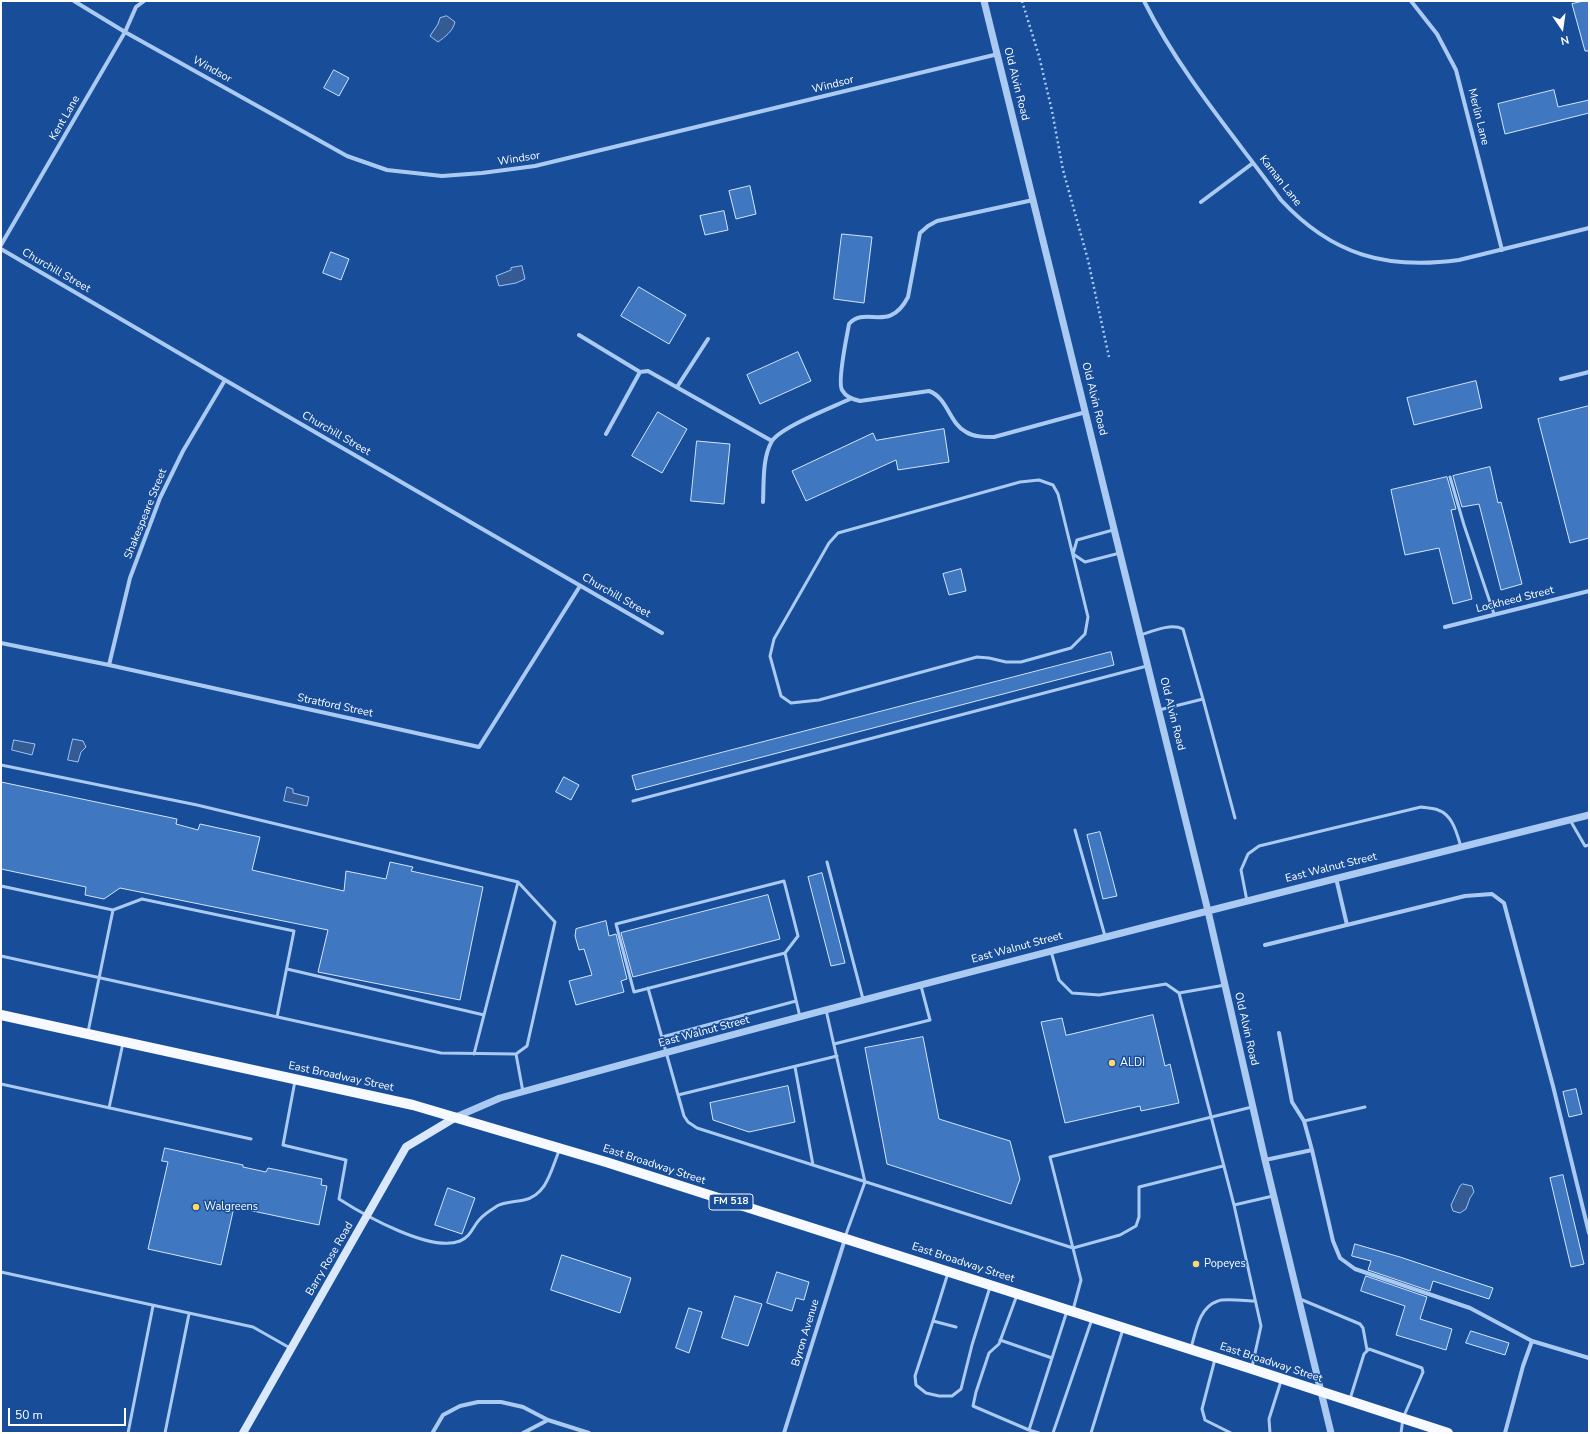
<!DOCTYPE html>
<html>
<head>
<meta charset="utf-8">
<style>
  body { margin:0 }
  #map { position:relative; width:1590px; height:1434px; overflow:hidden; background:#174d99; font-family:"Nunito Sans",sans-serif }
  canvas { display:block }
  .frame { position:absolute; inset:0; border:2px solid #fff; pointer-events:none }
  .north { position:absolute; left:1542px; top:8px; width:40px; height:40px; -webkit-text-stroke:3px #174d99; paint-order:stroke; rotate:167deg; font-size:11px; font-weight:700; line-height:16px; text-align:center; color:#fff }
  .north::after { content:''; display:block; margin:auto; width:14px; height:18px; background:#fff; clip-path:polygon(50% 0,100% 100%,50% 72%,0 100%) }
  .scale { position:absolute; left:8px; top:1408px; width:118px; height:18px; box-sizing:border-box; border:2px solid #fff; border-top:0; padding-left:5px; font-size:12px; line-height:14px; white-space:nowrap; color:#fff; -webkit-text-stroke:3px #174d99; paint-order:stroke }
</style>
</head>
<body>
<div id="map">
<canvas width="1590" height="1434"></canvas>
<div class="frame"></div>
<div class="north">N</div>
<div class="scale">50 m</div>
</div>
<script>
const ctx = document.querySelector('canvas').getContext('2d');
ctx.lineJoin = 'round';
function paint(path, color) { ctx.fillStyle = color; ctx.fill(path, 'evenodd'); }
function strokePath(path, color, width, dash) { ctx.strokeStyle = color; ctx.lineWidth = width; ctx.lineCap = dash ? 'butt' : 'round'; ctx.setLineDash(dash || []); ctx.stroke(path); }
function label(font, color, halo, rows, align = 'center') {
  ctx.font = font + ' "Nunito Sans",sans-serif'; ctx.lineWidth = 3; ctx.setLineDash([]); ctx.textBaseline = 'middle'; ctx.strokeStyle = halo; ctx.fillStyle = color; for (const [text, x, y, turn = 0] of rows) {
    ctx.save(); ctx.translate(x, y); ctx.rotate((+turn || 0) * Math.PI / 180); ctx.textAlign = isNaN(turn) ? turn : align; if (halo) ctx.strokeText(text, 0, 0); ctx.fillText(text, 0, 0); ctx.restore();
  }
}
const water = new Path2D(`
  M447 16 455 22C453 31 445 37 438 42L430 36 438 24 440 18Z
  M522 266 525 279 516 283 499 286 496 276 511 270V268Z
  M73 739 83 741 86 747 81 752 78 762 68 760Z
  M14 740 35 744 32 755 12 750Z
  M287 787 293 789V793L309 797 307 806 284 801Z
  M1463 1184 1472 1186 1474 1192 1470 1198 1466 1209 1460 1213 1453 1211 1451 1205 1460 1186Z`);
paint(water, '#345b93');
strokePath(water, '#9ec4f4', 1);
const building = new Path2D(`
  M1584 1H1589V51H1585L1572 4Z
  M334 70 349 78 339 96 324 88Z
  M1554 90 1558 107 1589 100V113L1505 134 1498 104Z
  M750 186 756 214 736 219 729 191Z
  M724 211 728 230 705 235 700 216Z
  M842 234 872 237 864 303 834 299Z
  M331 252 349 259 341 280 323 273Z
  M639 287 686 315 669 344 621 316Z
  M798 352 811 381 760 404 747 375Z
  M1476 381 1482 408 1414 425 1407 398Z
  M1589 406V538L1570 543 1538 419Z
  M658 412 687 429 662 473 632 456Z
  M944 429 949 462 898 470 896 460 806 501 792 471 873 433 876 440Z
  M697 441 730 444 724 504 691 501Z
  M1490 467 1498 503 1501 502 1522 584 1501 590 1479 504 1462 507 1453 476Z
  M1447 477 1456 509 1451 510 1472 599 1453 604 1439 548 1405 555 1391 490Z
  M961 569 966 591 949 595 943 574Z
  M1111 652 1114 665 636 790 632 776Z
  M564 777 579 785 571 800 556 792Z
  M1 782 177 819 176 824 198 830 200 824 260 837 252 870 344 891 346 871 386 879 390 862 413 867 411 871 483 887 460 1000 318 972 328 930 120 888 104 899 85 895 86 887 1 869Z
  M1100 832 1117 896 1103 899 1087 835Z
  M822 873 845 963 831 966 808 877Z
  M768 895 780 939 633 977 621 933Z
  M606 921 609 936 616 934 627 979 621 981 624 992 576 1005 569 981 592 975 584 949 579 950 575 936 576 929Z
  M1153 1015 1165 1066 1170 1064 1179 1103 1141 1111 1140 1106 1065 1123 1041 1022 1062 1018 1066 1035Z
  M923 1037 939 1119 1010 1141 1020 1179 1011 1204 887 1164 865 1048Z
  M788 1086 795 1122 749 1132 713 1120 710 1103Z
  M1576 1089 1582 1114 1569 1117 1563 1092Z
  M165 1148 243 1165V1167L266 1172 268 1168 322 1179 321 1185 327 1186 319 1225 234 1207 221 1265 148 1249 168 1162 162 1161Z
  M1563 1175 1584 1264 1571 1267 1550 1178Z
  M448 1188 475 1198 462 1234 435 1225Z
  M1355 1244 1400 1257 1493 1288 1489 1299 1433 1281 1430 1291 1368 1270 1371 1261 1352 1256Z
  M562 1255 631 1278 620 1313 551 1290Z
  M777 1272 809 1282 804 1300 796 1298 792 1311 767 1303Z
  M1366 1276 1427 1297 1420 1319 1452 1329 1446 1350 1396 1335 1405 1306 1361 1291Z
  M735 1296 762 1304 748 1346 722 1338Z
  M689 1308 702 1312 689 1353 676 1348Z
  M1471 1331 1509 1343 1505 1355 1466 1343Z`);
paint(building, '#3f77c1');
strokePath(building, '#d3e5fc', 1);
strokePath(new Path2D(`
  M1022 1 1039 56 1052 111 1063 170 1088 260 1109 357`), '#abcaf2', 2.5, [2, 3]);
strokePath(new Path2D(`
  M1450 477 1464 525 1494 614
  M1039 480 1053 485 1058 494 1088 617 1085 634 1071 648 1021 662H1006L989 658 977 657 819 700 791 703 781 696 770 656 774 639 829 543 838 533 1020 482Z
  M1113 530 1077 540 1073 554 1085 562 1120 553
  M1141 635C1153 631 1171 623 1183 629L1203 699
  M1159 710 1203 699 1235 818
  M1 765 197 805 518 882 555 922 527 1046 516 1054
  M633 801 1147 666
  M1570 820 1585 846 1589 845
  M1075 830 1105 936
  M827 862 863 999
  M1 886 113 910 142 899 294 931 277 1017
  M1247 901 1241 870 1248 854 1259 846 1421 807C1426 808 1433 808 1438 810 1453 815 1457 834 1461 847
  M1051 951 1059 980 1072 993 1099 995 1166 984 1179 993 1234 1205 1261 1326 1252 1367
  M785 953 798 936 784 881 616 924 634 992 785 953 800 1017
  M1 956 441 1053 516 1054 523 1092
  M287 969 484 1015
  M648 988 684 1116 688 1122 697 1128 1073 1248 1120 1235 1136 1226 1139 1217V1187L1223 1166
  M1179 993 1225 985
  M826 1010 865 1182 845 1237
  M88 1032 113 910
  M662 1037 796 1001
  M834 1044 930 1020 921 986
  M474 1054 518 882
  M795 1067 813 1165
  M295 1081 283 1145 346 1160 339 1199C364 1215 431 1253 460 1241 471 1237 473 1226 480 1219 484 1214 491 1210 497 1206 504 1202 515 1202 524 1200 547 1195 551 1170 559 1151
  M1 1084 251 1139
  M678 1095 837 1056
  M109 1108 123 1043
  M1304 1121 1365 1107
  M1234 1205 1273 1196
  M1 1272 253 1327 290 1348
  M1017 1295 999 1344 989 1353 976 1392 973 1406 1029 1430 1067 1311
  M1300 1299 1360 1324 1363 1328 1367 1350
  M1073 1310 1081 1280 1050 1157 1252 1107
  M933 1321 948 1273
  M956 1327 933 1321 915 1376 916 1385 926 1393 939 1396H952L961 1389 972 1345 990 1287
  M1000 1340 1052 1358
  M1191 1348C1196 1331 1199 1307 1218 1301 1224 1298 1247 1301 1255 1301
  M1215 1359 1202 1409 1205 1420 1231 1433
  M1350 1399 1364 1354 1369 1349 1422 1368 1423 1372 1403 1418 1401 1433
  M1029 1430 1039 1433
  M128 1433 153 1306
  M165 1433 189 1314
  M1053 1433 1092 1319
  M1091 1433 1123 1329
  M1270 1433 1269 1419 1281 1381`), '#abcaf2', 3);
strokePath(new Path2D(`
  M74 1 125 32 347 156 387 170 442 176 482 173 535 166 998 54
  M1144 1C1180 73 1234 136 1281 200 1332 255 1386 270 1459 260L1589 228
  M1411 1 1437 34 1456 70 1502 250
  M1033 200 937 221 928 226 920 233 908 297C889 334 866 305 849 324 847 336 837 381 842 390 846 397 852 399 860 401L929 391C948 398 949 423 966 432 974 437 984 437 994 437L1086 412
  M1201 202 1253 163
  M1 245 125 32 136 7 144 1
  M1 249 225 380 662 633
  M579 335 640 372
  M1561 379 1589 372
  M677 387 708 339
  M606 434 640 372 648 371 772 441
  M763 502C764 483 762 458 772 441 781 427 833 407 850 399
  M1445 627 1589 591
  M1 643 109 665 479 747 580 586
  M109 665 130 578 160 498 183 451 225 380
  M1336 878 1347 925
  M1265 945 1465 896 1492 894 1504 903 1553 1086 1589 1233
  M1279 1033 1292 1102 1304 1121 1312 1150
  M1265 1160 1312 1150 1333 1241 1340 1258 1355 1269 1470 1308 1532 1341
  M433 1432 443 1415 460 1406 478 1402H501L523 1407 548 1420
  M523 1433 548 1420 589 1433
  M784 1433 845 1239
  M1505 1433 1523 1366 1532 1341 1589 1358`), '#abcaf2', 4);
strokePath(new Path2D(`
  M984 1 1208 911 1265 1160 1331 1433
  M456 1117 500 1098C861 998 1225 906 1589 815`), '#abcaf2', 7);
strokePath(new Path2D(`
  M243 1433 406 1147 456 1117`), '#dae8fc', 8);
strokePath(new Path2D(`
  M1 1015 413 1105 606 1162 1252 1369 1448 1433`), '#f6f9ff', 10);
for (const [x, y, r, color] of [
  [1112,1063,4,"#ffd86c"],
  [196,1207,4,"#ffd86c"],
  [1196,1264,4,"#ffd86c"]
]) { const dot = new Path2D(); dot.arc(x, y, r, 0, 2 * Math.PI); ctx.fillStyle = color; ctx.fill(dot); strokePath(dot, '#174d99', 1.5); }
for (const [x, y, w] of [
  [731,1202,44]
]) { const box = new Path2D(); box.roundRect(x - w / 2, y - 8, w, 16, 3); ctx.fillStyle = '#174d99'; ctx.fill(box); strokePath(box, '#fff', 1); }
label('bold 10px', '#fff', null, [
  ["FM 518",731,1202]
]);
label('11px', '#fff', '#174d99', [
  ["Windsor",212,70,29],
  ["Old Alvin Road",1016,84,76],
  ["Windsor",833,85,-14],
  ["Merlin Lane",1478,117,76],
  ["Kent Lane",65,118,-60],
  ["Windsor",519,159,-9],
  ["Kaman Lane",1280,181,52],
  ["Churchill Street",56,271,30],
  ["Old Alvin Road",1094,399,76],
  ["Churchill Street",336,434,30],
  ["Shakespeare Street",146,514,-68],
  ["Churchill Street",616,596,30],
  ["Lockheed Street",1515,600,-14],
  ["Stratford Street",335,706,12],
  ["Old Alvin Road",1172,714,76],
  ["East Walnut Street",1331,868,-14],
  ["East Walnut Street",1017,948,-15],
  ["Old Alvin Road",1246,1029,77],
  ["East Walnut Street",704,1032,-15],
  ["East Broadway Street",341,1077,12],
  ["East Broadway Street",654,1165,18],
  ["Barry Rose Road",330,1259,-60],
  ["East Broadway Street",963,1263,18],
  ["Byron Avenue",806,1333,-73],
  ["East Broadway Street",1271,1363,18]
]);
label('11px', '#fff', '#174d99', [
  ["ALDI",1120,1063],
  ["Walgreens",204,1207],
  ["Popeyes",1204,1264]
], 'left');
</script>
</body>
</html>
